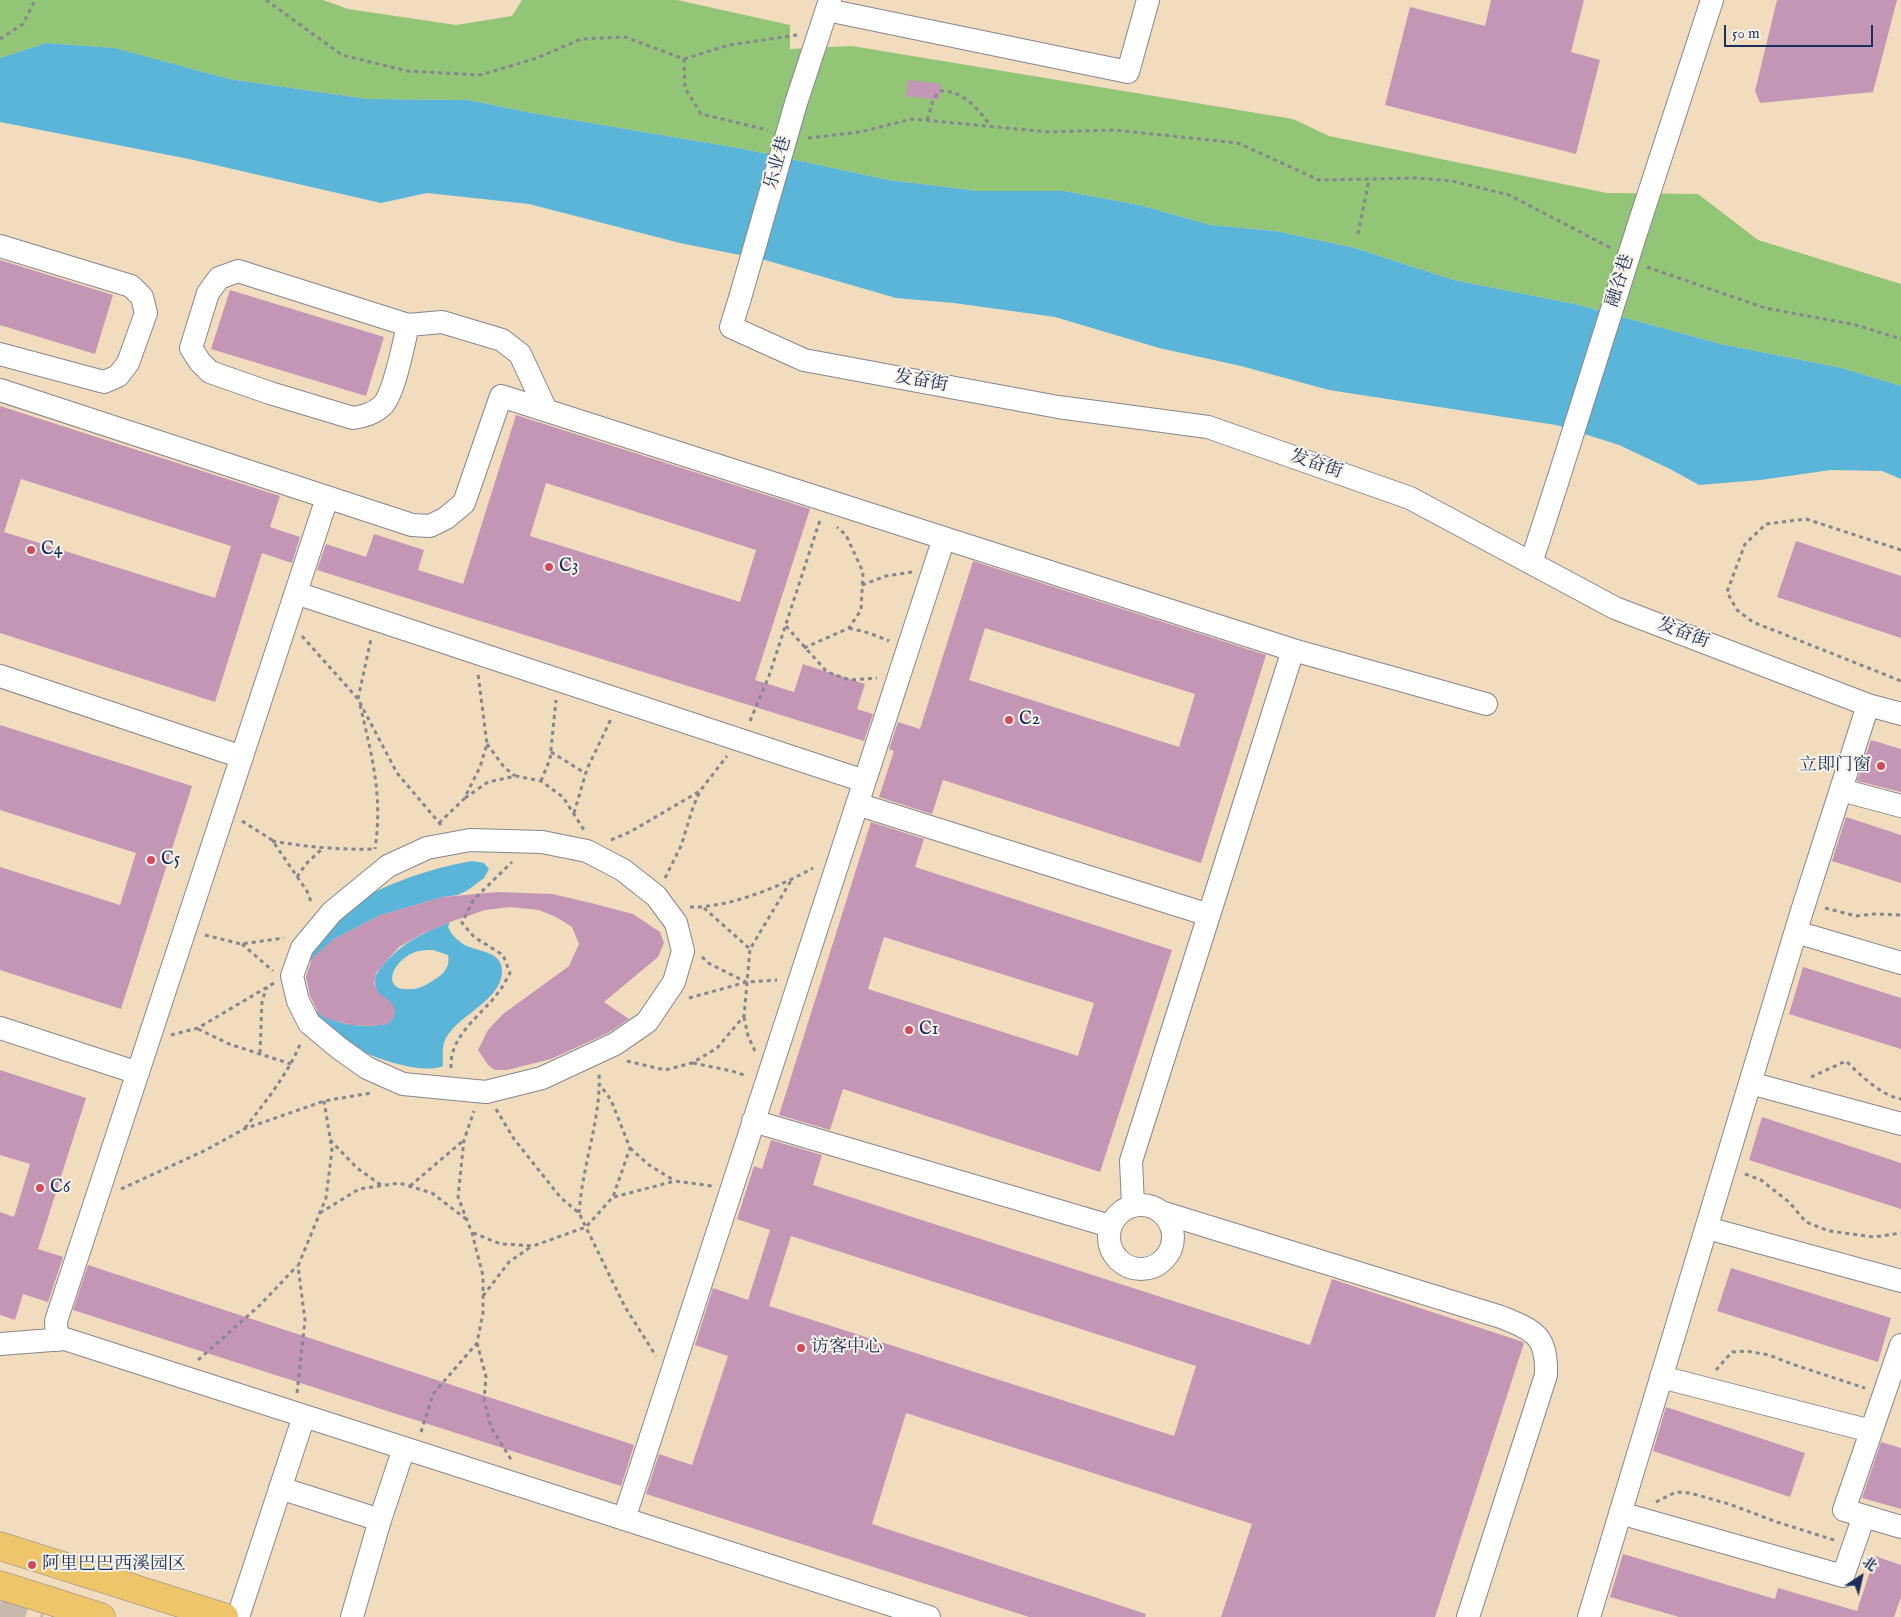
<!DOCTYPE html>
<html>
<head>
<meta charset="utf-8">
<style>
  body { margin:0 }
  #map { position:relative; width:1901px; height:1617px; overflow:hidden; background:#f2dcbe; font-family:"IM FELL English","Noto Serif SC",serif }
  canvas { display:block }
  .north { position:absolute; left:1836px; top:1552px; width:50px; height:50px; -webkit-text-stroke:4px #f7f3e8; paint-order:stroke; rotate:35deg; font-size:14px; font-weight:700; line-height:20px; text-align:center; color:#1b2f5e }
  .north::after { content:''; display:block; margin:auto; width:18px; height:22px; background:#1b2f5e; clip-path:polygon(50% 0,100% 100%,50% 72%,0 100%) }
  .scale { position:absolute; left:1724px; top:25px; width:149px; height:22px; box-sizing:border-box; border:2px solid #1b2f5e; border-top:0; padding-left:6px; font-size:15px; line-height:18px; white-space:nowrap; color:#1b2f5e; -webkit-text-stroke:4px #f7f3e8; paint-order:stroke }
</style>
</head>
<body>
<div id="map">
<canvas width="1901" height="1617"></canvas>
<div class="north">北</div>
<div class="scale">50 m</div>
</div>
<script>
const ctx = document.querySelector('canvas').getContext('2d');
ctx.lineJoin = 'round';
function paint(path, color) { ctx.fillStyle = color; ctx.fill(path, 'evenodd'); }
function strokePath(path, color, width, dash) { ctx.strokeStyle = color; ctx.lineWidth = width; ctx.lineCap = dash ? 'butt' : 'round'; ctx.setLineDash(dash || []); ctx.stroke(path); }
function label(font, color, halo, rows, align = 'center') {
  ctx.font = font + ' "IM FELL English","Noto Serif SC",serif'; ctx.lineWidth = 4; ctx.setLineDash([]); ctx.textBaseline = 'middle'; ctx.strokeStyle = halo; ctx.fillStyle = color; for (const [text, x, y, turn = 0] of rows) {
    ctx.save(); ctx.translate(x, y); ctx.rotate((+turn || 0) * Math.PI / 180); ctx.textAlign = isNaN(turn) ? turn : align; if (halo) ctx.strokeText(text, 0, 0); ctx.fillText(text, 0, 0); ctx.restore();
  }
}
paint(new Path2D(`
  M0 0H323L348 9 456 25 512 16 522 0H677L790 25V49L852 46 1293 119 1329 136 1607 193 1698 194 1758 240 1901 284V386L1842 368 1721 344 1575 304 1454 280 1355 248 1276 231 1211 225 1139 205 1064 191H979L889 180 744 149 532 113 469 100 368 99 229 79 114 48 46 43 0 58Z`), '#92c576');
paint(new Path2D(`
  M46 43 115 48 229 79 368 99 469 100 532 113 744 149 889 180 979 191H1064L1139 205 1211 225 1276 231 1355 248 1454 280 1575 304 1721 344 1842 368 1901 386V479L1882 471 1831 470 1760 480 1699 485 1670 469 1619 445 1556 425 1329 390 1241 366 1159 348 1055 317 954 303 896 298 765 260 680 243 529 204 427 193 381 203 189 159 0 122V58Z
  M473 861 484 863 489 869 484 878 468 890 458 895 443 897 381 915 334 939 309 962C311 951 317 945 324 936 330 928 336 918 344 912 374 886 434 867 473 861Z
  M450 922 448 927C451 934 456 939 463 944 476 952 504 950 502 973 500 1003 452 1017 444 1043 442 1050 443 1059 443 1066 421 1075 374 1058 353 1047 341 1040 317 1018 311 1006 331 1026 361 1028 387 1024L393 1018 395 1010C388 1003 375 993 375 983 374 974 380 969 385 963 406 940 422 934 450 922ZM433 950 448 955C450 965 446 972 437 978 430 982 421 989 413 989 380 993 391 962 413 953 419 950 426 950 433 950Z`), '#5bb5d8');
paint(new Path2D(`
  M1491 0H1584L1571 52 1600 60 1576 154 1385 105 1410 7 1485 26Z
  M1777 0H1897L1873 92 1760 103 1755 91Z
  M908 80 941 84 939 100 906 96Z
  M0 260 113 295 95 354 0 325Z
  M230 290 384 337 366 396 211 349Z
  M0 406 280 496 270 527 300 537 292 563 262 553 215 702 0 633ZM21 479 231 546 215 598 4 532Z
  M516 415 810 509 755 680 794 692 803 664 865 684 857 709 873 714 864 741 317 570 326 544 366 557 374 534 424 550 418 570 463 584ZM546 483 756 550 740 602 530 536Z
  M1796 541 1901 576V638L1777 597Z
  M973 561 1266 655 1201 863 943 780 932 814 879 797 894 751 889 749 898 722 920 729ZM985 628 1195 694 1179 747 969 680Z
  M0 725 192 786 121 1009 0 970V867L120 905 136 853 0 810Z
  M1871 740 1901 749V792L1857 781Z
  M1846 817 1901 835V883L1832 861Z
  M871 822 924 839 915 867 1172 950 1100 1172 843 1089 830 1130 779 1115ZM884 937 1094 1003 1078 1056 868 989Z
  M497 892 552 894 591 903 633 914 660 932 664 943 658 957 604 1002 629 1019 608 1033 551 1059 507 1070H495L488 1065 478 1050 488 1030 503 1014 569 966 579 944 572 927 556 917 539 910 510 907 485 910 450 922 422 934 399 947 376 973 374 984 379 993 392 1003 395 1010 393 1018 387 1024 375 1026 351 1025 328 1019 319 1014 310 996 306 977 312 958 334 939 381 915 443 897Z
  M1803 967 1901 998V1049L1789 1014Z
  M0 1070 86 1098 38 1249 63 1257 48 1302 23 1294 15 1320 0 1315V1212L14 1217 30 1164 0 1155Z
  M1762 1117 1901 1163V1209L1749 1160Z
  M771 1140 822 1155 813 1185 1310 1345 1332 1279 1523 1342 1524 1343 1435 1617H1221L1252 1524 906 1413 872 1524 1146 1614 1145 1617H1029L646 1494 659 1454 692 1465 728 1356 695 1345 713 1288 748 1300 770 1230 737 1219 754 1166 762 1169ZM791 1236 1196 1366 1174 1436 769 1306Z
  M88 1265 634 1445 621 1486 73 1310Z
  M1731 1268 1891 1318 1878 1362 1717 1311Z
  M1666 1407 1805 1453 1790 1497 1653 1451Z
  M1881 1442 1901 1448V1509L1862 1498Z
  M1623 1554 1775 1599 1778 1588 1857 1611 1875 1556 1901 1565V1597L1894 1617H1679L1610 1597Z`), '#c396b6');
strokePath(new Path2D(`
  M0 1604 43 1617`), '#c7b9ab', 28, [28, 14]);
const minor = new Path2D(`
  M827 10 1128 72 1148 0
  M796 103 830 0
  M1637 230 1712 0
  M0 246 131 286 142 297 146 313 128 363 118 376 104 382 0 354
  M740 298 731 327 804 360 1058 407 1208 427 1410 498 1615 608 1868 705
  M408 325C404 342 394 395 382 406 373 414 364 416 353 418L270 393 210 372 200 362 191 348 208 293 219 278 238 271 408 325 442 322 502 340 520 354 546 410
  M0 390 412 525 430 526 446 518 464 503 501 396 1293 650 1486 704
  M1531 563 1558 480
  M296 593 864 781
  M0 676 242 757
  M1841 790 1901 806
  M857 804 1209 915
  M470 840 542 842 587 851 623 870 656 896 676 923 683 951 674 982 647 1022 615 1044 542 1078 486 1092 403 1084 367 1068 339 1048 309 1023 298 1001 292 976 302 948 332 912 388 866 427 848Z
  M1796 932 1901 963
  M0 1028 138 1073
  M1750 1083 1901 1124
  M753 1121 1110 1226
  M1109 1237a32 32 0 1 1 64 0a32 32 0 1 1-64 0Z
  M1133 1205 1131 1161 1293 650
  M1164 1213 1501 1317C1535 1331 1547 1335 1546 1375L1468 1617
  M1707 1228 1901 1281
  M57 1340 56 1321 327 498
  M0 1344 65 1339 929 1617
  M1901 1345 1844 1510 1901 1527
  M1661 1377 1871 1431
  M280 1488 380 1520
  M1620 1513 1843 1576 1864 1516
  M624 1519 944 538
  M238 1617 304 1416
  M352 1617 380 1520 404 1448
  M1589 1617 1801 914 1868 705 1901 714`);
const major = new Path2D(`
  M0 1546 224 1617
  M0 1585 101 1617`);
strokePath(minor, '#86868e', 24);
strokePath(major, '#86868e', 29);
strokePath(new Path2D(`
  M266 0 342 55 407 71 480 75 537 58 581 39 625 37 684 59 685 88 701 114 768 130
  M0 39 23 24 35 0
  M684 59 729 45 797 35
  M927 120C932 108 930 101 940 91 964 90 977 109 991 126
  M808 138 860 132 912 119 1049 132 1114 130 1238 143 1319 180 1417 178 1452 181 1509 195 1611 248
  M1358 234 1369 180
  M1647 267 1765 308 1856 325 1901 339
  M1901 550 1806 519 1766 524 1745 544 1727 592 1737 610 1753 622 1901 681
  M862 585 886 576 912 572
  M786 626 827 672 850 680 877 678
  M849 628 869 633 889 641
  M302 636 358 699 397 773 441 825
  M804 648 849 628 861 610 863 572 846 535 837 527
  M358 699 371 639
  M360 705C372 756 383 796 375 849
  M750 721 769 676 820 520
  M487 744 504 767 515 776
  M551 752 585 773
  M541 781 550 759 556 700
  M465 798 488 782 516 776 541 781 563 797 584 830
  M574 813 587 769 611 719
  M242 821 272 840 307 891 312 904
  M439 823 464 799 480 767 487 744 478 674
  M611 840 630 832 700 791 727 756
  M272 841C307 847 340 850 375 849
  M297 877 306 864 322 849
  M665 878 681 846 693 807 700 791
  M690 907C729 908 779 887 813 868
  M704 908 750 949
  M1825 908 1856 916 1874 914 1901 915
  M205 935 241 944 284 938
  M242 944 273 971
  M702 957 710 964 746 982
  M689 998 747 982 777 980
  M744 1017 748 1036 755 1051
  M198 1029 229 1044 291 1064
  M171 1035 198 1028 274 983
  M260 1053 262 1001 267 987
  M627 1061 665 1070 692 1063 717 1048 744 1016 750 949 792 879
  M693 1063 732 1071 747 1076
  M451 1068C449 1034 484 1014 500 990 504 985 507 978 510 973L503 955 474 937 462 923 474 899 512 862
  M1811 1077 1846 1061C1859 1074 1882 1096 1901 1099
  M496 1109 514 1139 561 1198 579 1213 625 1307 656 1356
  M245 1128C266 1101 288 1074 301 1042
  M330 1140 357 1168 381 1185
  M630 1148 649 1165 675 1181
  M1745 1174 1761 1180 1789 1202 1806 1222 1829 1231 1874 1237 1901 1233
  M410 1186 464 1140
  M121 1189 206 1150 244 1129 324 1101 371 1093
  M614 1197 675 1181 712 1186
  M320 1213 359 1189 399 1183 432 1193 466 1219
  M579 1213C580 1203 581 1192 583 1182 589 1146 601 1109 599 1073
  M473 1233 501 1244 533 1246 586 1227 613 1197 630 1148 611 1100 600 1085
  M483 1296 509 1262 532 1246
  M477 1343 486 1377 484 1400 491 1427 512 1461
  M198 1360 260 1305 297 1266
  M1716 1370 1732 1352 1746 1351 1769 1355 1792 1364 1865 1388
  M297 1393 305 1320 298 1266 326 1198 332 1150 324 1101
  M421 1432 433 1394 477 1343 483 1313V1276L472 1233 458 1197 464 1140 474 1111
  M1656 1502 1676 1492 1690 1493 1729 1504 1777 1522 1834 1540`), '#86868e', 3, [4, 4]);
strokePath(minor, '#fff', 22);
strokePath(major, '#eec569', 28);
const minorBridge = new Path2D(`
  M740 298 796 103
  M1558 480 1637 230`);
strokePath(minorBridge, '#86868e', 24, []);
strokePath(minorBridge, '#fff', 22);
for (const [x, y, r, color] of [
  [31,550,5,"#d1495b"],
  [549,567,5,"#d1495b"],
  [1009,720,5,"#d1495b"],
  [1881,766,5,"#d1495b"],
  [151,860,5,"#d1495b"],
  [909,1030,5,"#d1495b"],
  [40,1188,5,"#d1495b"],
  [801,1348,5,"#d1495b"],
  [32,1565,5,"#d1495b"]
]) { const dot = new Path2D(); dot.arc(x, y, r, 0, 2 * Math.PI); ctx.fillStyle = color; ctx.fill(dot); strokePath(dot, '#f7f3e8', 2); }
label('18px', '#1b2f5e', '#f7f3e8', [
  ["乐业巷",779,163,-74],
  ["融谷巷",1621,281,-72],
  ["发奋街",921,382,10],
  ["发奋街",1316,465,19],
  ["发奋街",1683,634,21]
]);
label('18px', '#1b2f5e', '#f7f3e8', [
  ["C4",41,550],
  ["C3",559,567],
  ["C2",1019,720],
  ["立即门窗",1871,766,"right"],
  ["C5",161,860],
  ["C1",919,1030],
  ["C6",50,1188],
  ["访客中心",811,1348],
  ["阿里巴巴西溪园区",42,1565]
], 'left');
</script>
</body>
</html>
